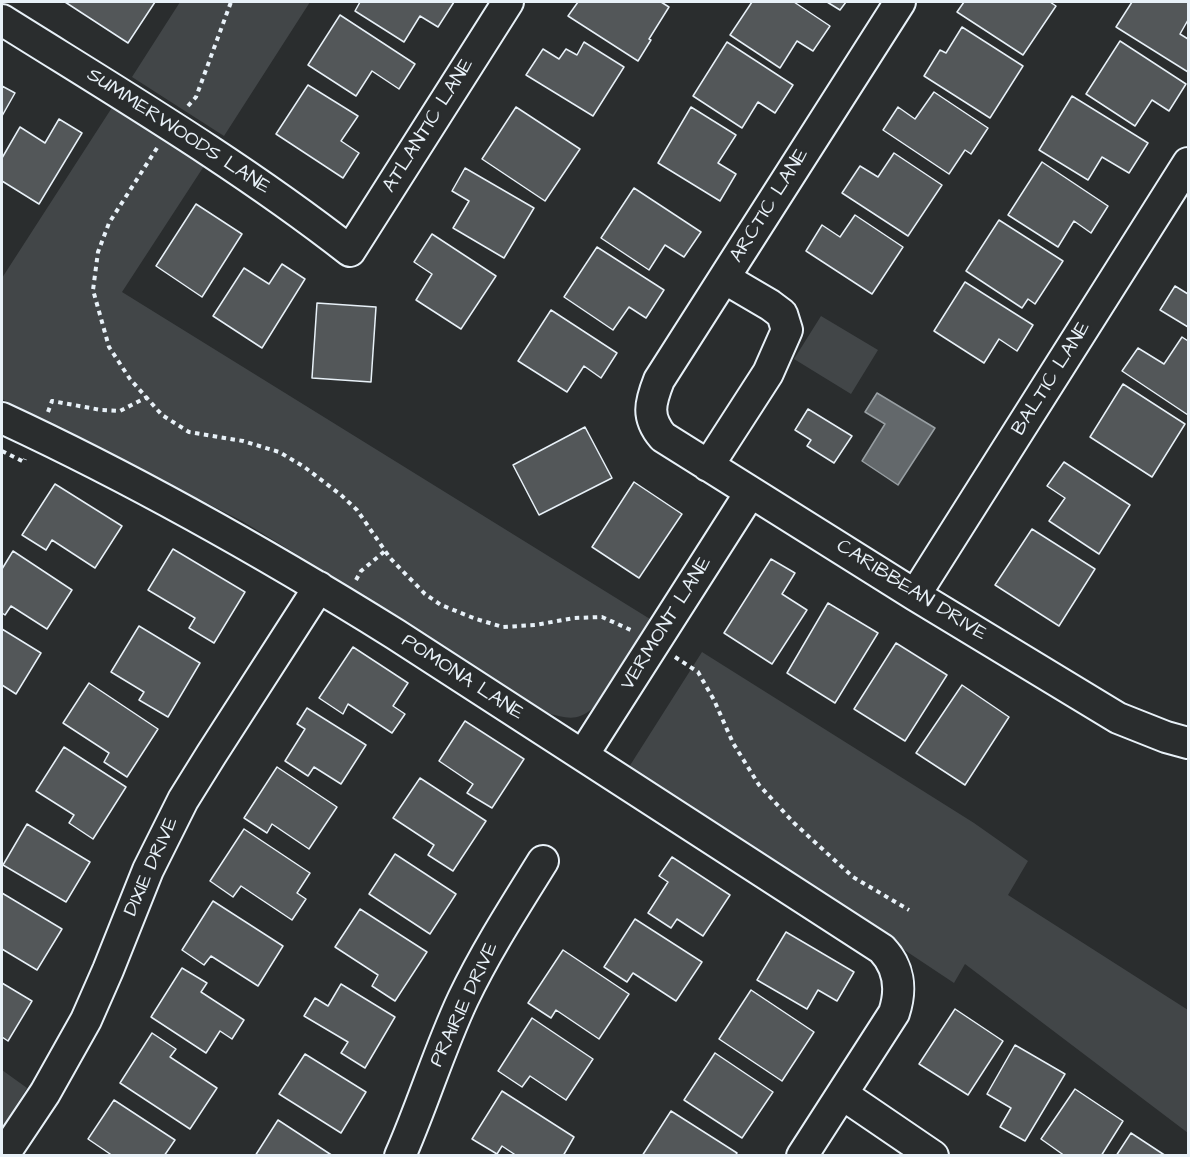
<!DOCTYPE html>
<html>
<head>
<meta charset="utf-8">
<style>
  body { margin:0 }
  #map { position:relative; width:1190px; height:1157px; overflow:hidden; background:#2a2d2e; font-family:"Architects Daughter",sans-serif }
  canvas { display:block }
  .frame { position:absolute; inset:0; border:3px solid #e8f1f8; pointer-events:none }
</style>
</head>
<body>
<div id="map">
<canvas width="1190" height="1157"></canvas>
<div class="frame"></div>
</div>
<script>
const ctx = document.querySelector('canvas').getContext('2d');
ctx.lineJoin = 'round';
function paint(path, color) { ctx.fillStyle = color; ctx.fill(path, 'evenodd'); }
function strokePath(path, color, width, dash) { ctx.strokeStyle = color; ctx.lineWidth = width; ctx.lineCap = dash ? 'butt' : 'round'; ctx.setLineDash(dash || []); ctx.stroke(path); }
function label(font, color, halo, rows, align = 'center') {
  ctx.font = font + ' "Architects Daughter",sans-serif'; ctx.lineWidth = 5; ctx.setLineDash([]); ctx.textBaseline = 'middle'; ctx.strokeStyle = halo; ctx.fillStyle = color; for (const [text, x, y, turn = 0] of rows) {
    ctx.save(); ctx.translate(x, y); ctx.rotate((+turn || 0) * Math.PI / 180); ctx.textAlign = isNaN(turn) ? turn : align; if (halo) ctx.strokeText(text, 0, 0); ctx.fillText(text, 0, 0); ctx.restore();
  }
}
paint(new Path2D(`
  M180 2H310L224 136 132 77Z
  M113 106 206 163 122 292 650 619 593 708C577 722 566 718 547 713L311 563 242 521 2 399V278Z
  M821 316 878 350 851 394 794 359Z
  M702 652 974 823 1028 861 1008 895 1188 1010V1133L965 964 954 983 629 767Z
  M2 1070 27 1088 2 1129Z`), '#424648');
const water = new Path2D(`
  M877 393 935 428 898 485 862 461 885 424 865 412Z`);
paint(water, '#63686b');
strokePath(water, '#989fa3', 1.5);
const building = new Path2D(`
  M65 2H155L128 43Z
  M360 2H454L438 27 420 16 404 42 355 11Z
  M578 2H661L669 7 649 39 651 40 638 61 568 16Z
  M752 2H794L830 26 813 51 797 41 780 68 730 35Z
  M827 2H846L840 10Z
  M964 2H1050L1056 6 1023 55 957 12Z
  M1132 2H1188V20L1180 34 1188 39V72L1116 27Z
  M340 15 415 64 399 89 372 71 356 96 308 65Z
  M962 27 1023 66 990 118 924 76 940 50 946 53Z
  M1120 41 1186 84 1169 111 1152 100 1135 126 1086 94Z
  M584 42 624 67 593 116 526 75 543 49 559 59 566 49 577 55Z
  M727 42 793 85 775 113 758 102 742 128 693 96Z
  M308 85 358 116 341 141 359 153 343 178 276 134Z
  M2 86 15 93 2 116Z
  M934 92 988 128 971 154 965 150 949 174 883 130 898 107 915 119Z
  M1072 96 1148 143 1129 173 1102 157 1088 180 1039 150Z
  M516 107 580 149 545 201 482 159Z
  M691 107 736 135 718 163 736 174 720 201 658 163Z
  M59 119 82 133 39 204 2 181V158L20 127 45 143Z
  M894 153 942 185 908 236 842 193 860 166 878 177Z
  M1042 162 1108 206 1091 233 1074 221 1058 247 1008 215Z
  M465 168 534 208 504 258 453 228 469 201 452 191Z
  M634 188 701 232 684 257 665 245 649 270 601 238Z
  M196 204 242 234 202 297 156 266Z
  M855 215 903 247 872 294 806 251 822 225 840 237Z
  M999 220 1063 261 1035 304 1028 299 1022 308 966 271Z
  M432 234 496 276 461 329 416 300 432 274 414 262Z
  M597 247 664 290 646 318 629 307 613 330 564 297Z
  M282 264 305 279 262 348 213 316 244 268 269 284Z
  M965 282 1033 325 1017 351 999 339 984 363 934 331Z
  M1175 286 1188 294V327L1160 310Z
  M317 303 376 307 371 382 312 378Z
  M551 310 617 353 601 378 584 366 567 392 518 361Z
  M1182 337 1188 341V415L1122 371 1138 348 1164 364Z
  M1123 384 1185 424 1152 477 1090 437Z
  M808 409 852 436 834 463 807 446 811 440 795 430Z
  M585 427 612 478 539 515 513 465Z
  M1064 462 1130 505 1099 554 1049 521 1065 498 1047 486Z
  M634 482 682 514 639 578 592 547Z
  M55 484 122 526 95 568 52 540 46 550 22 535Z
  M1032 529 1095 569 1059 626 995 585Z
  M173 549 245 592 214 643 189 628 195 618 148 590Z
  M13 551 72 590 47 629 11 606 5 615 2 613V569Z
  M771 559 795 573 782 594 807 610 772 664 724 633Z
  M828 603 878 633 835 703 787 673Z
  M139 626 200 663 168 717 139 700 144 692 111 672Z
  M2 629 41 653 16 694 2 685Z
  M896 643 947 675 905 741 854 709Z
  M353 647 408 683 393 706 405 714 392 733 348 704 343 714 319 698Z
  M89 683 158 729 127 777 104 762 109 753 63 723Z
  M962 685 1009 717 965 785 916 753Z
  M307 708 366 745 341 784 314 767 308 776 285 761 305 729 297 724Z
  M465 721 524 759 492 808 467 793 473 784 439 761Z
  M64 747 126 787 93 839 69 823 74 815 36 791Z
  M277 767 337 807 309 849 272 824 267 833 244 818Z
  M420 778 486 821 453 871 428 855 434 845 393 818Z
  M27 824 90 862 66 902 3 865Z
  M244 829 310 873 297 893 306 899 292 920 241 886 233 897 210 881Z
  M395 854 456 894 430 934 369 894Z
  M672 857 730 895 703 936 677 919 671 928 648 913 668 882 659 876Z
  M2 893 62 929 37 970 2 949Z
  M213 901 283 946 258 986 211 956 204 965 182 950Z
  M360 909 427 952 395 1001 372 986 378 975 335 947Z
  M635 919 702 962 676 1001 633 973 627 982 604 967Z
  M786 932 854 972 837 1001 818 990 807 1009 757 980Z
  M563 950 629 994 599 1039 556 1010 551 1018 528 1003Z
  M182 968 207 983 201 992 244 1020 232 1039 220 1031 206 1053 151 1017Z
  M2 983 32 1001 8 1041 2 1037Z
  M341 984 395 1017 365 1068 341 1053 348 1042 304 1016 315 998 328 1006Z
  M751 990 814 1032 782 1081 719 1039Z
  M955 1009 1003 1041 968 1095 919 1064Z
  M532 1018 593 1059 566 1100 530 1076 522 1087 498 1071Z
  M152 1033 176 1049 170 1057 217 1088 190 1129 120 1083Z
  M1015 1045 1065 1074 1025 1141 1000 1127 1011 1108 987 1094Z
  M715 1053 773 1092 742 1138 684 1100Z
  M305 1054 366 1092 341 1133 279 1094Z
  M1075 1089 1123 1121 1101 1156H1065L1041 1139Z
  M502 1091 574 1137 563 1156H517L502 1146 497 1154 472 1139Z
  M114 1100 175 1140 164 1156H113L88 1139Z
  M671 1111 737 1153 735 1156H642Z
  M278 1120 333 1156H255Z
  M1131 1133 1166 1156H1116Z`);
paint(building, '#535759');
strokePath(building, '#e8f1f8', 1.5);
const minor = new Path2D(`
  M900 2 659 380C650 403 646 417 663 437L915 595 1118 718 1166 737 1188 743
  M2 20C120 94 240 165 350 251L508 2
  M2 418C138 481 268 555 395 634L882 949C899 967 902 989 894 1013L802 1156
  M708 466 768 373 787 330 782 314 770 305 724 278
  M915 595 1188 163
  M583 755 750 493
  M842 1094 933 1156
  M3 1156 45 1093 86 1020 108 970 148 870 183 800 211 755 319 587
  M400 1156C423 1104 439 1050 463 999 486 951 515 906 543 861`);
strokePath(minor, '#e8f1f8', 34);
strokePath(new Path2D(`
  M188 106 196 97 231 2
  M157 148 109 223 98 252 93 290 109 347 130 379 162 415 189 432 243 441 279 452 303 466 341 495 357 510 390 558 425 594 441 605 476 619 503 627 535 625 574 618 602 617 633 631
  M48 412 52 401 101 410 120 411 147 397
  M2 451 24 462 25 459
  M356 580 361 571 385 551
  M675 657 698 672 714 700 733 743 759 785 794 823 853 877 909 910`), '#e8f1f8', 4, [4.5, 4.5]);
strokePath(minor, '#2a2d2e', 30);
label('20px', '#e8f1f8', '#2a2d2e', [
  ["ATLANTIC LANE",429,126,-58],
  ["SUMMERWOODS LANE",178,132,33],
  ["ARCTIC LANE",770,206,-58],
  ["BALTIC LANE",1052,379,-58],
  ["CARIBBEAN DRIVE",911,591,32],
  ["VERMONT LANE",667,624,-58],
  ["POMONA LANE",462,678,33],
  ["DIXIE DRIVE",152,867,-66],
  ["PRAIRIE DRIVE",465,1005,-65]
]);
</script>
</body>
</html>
